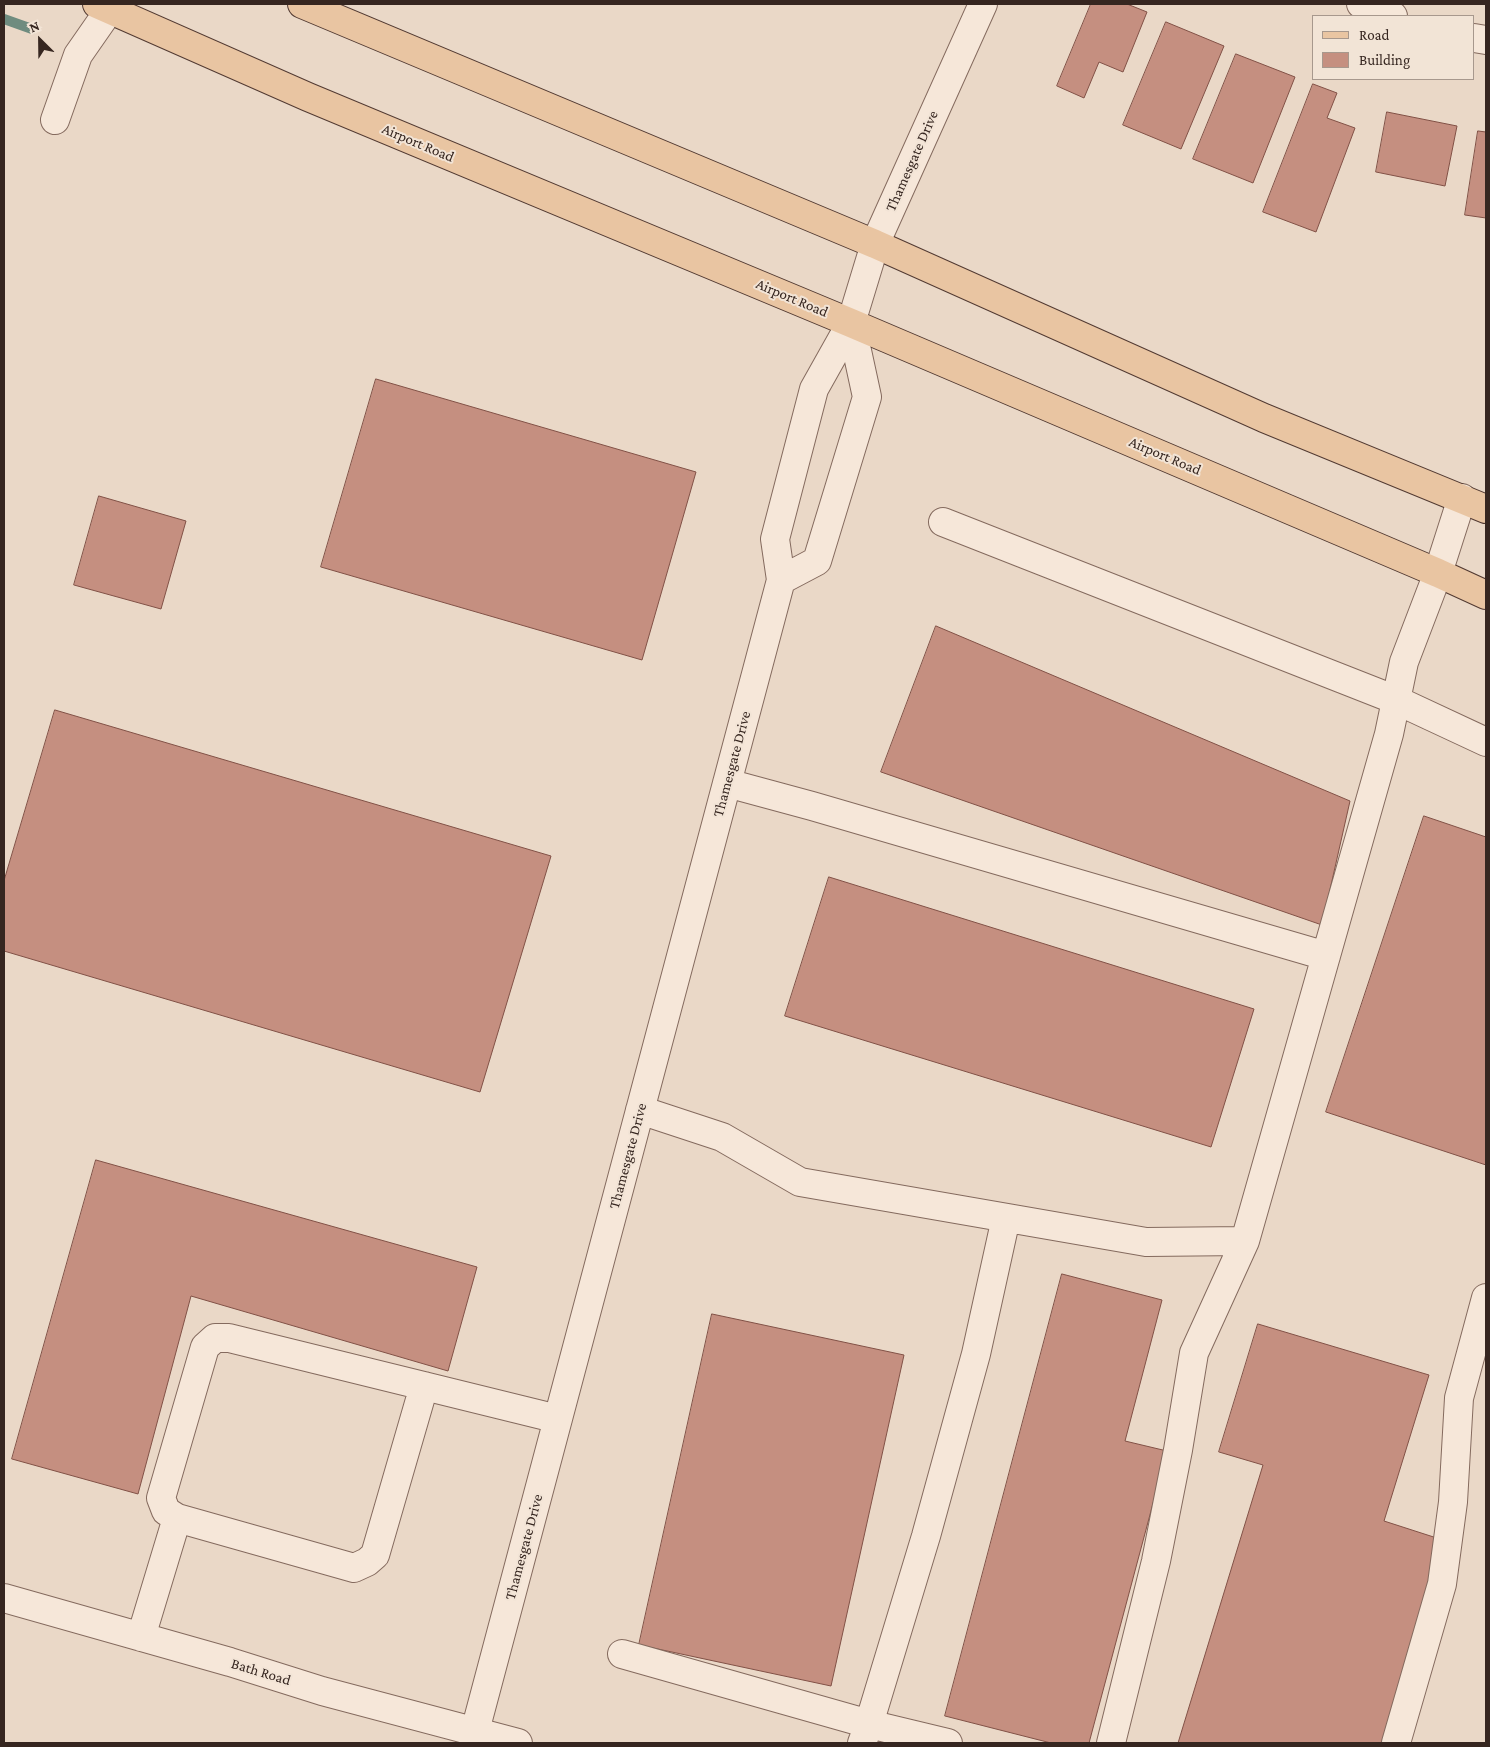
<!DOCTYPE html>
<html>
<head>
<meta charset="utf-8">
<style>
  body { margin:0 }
  #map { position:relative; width:1490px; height:1747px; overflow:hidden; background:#ead8c7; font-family:"Crimson Pro",serif }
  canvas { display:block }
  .frame { position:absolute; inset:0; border:5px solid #362620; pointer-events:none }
  .legend { position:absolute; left:1312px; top:15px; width:162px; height:65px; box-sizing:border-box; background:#f2e4d6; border:1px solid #a7988d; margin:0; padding:6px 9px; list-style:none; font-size:15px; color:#362620 }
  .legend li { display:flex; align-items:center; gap:10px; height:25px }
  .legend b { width:25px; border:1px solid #a7988d }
  .north { position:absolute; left:15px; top:15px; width:50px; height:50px; -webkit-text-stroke:4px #f2e4d6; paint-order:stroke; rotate:337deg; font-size:14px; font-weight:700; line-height:20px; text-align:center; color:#362620 }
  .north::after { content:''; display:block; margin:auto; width:18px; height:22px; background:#362620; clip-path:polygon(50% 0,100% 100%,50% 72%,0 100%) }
</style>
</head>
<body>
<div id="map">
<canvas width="1490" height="1747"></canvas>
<div class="frame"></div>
<ul class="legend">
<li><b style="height:6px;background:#e9c5a2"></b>Road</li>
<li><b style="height:14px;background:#c58f80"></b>Building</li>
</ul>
<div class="north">N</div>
</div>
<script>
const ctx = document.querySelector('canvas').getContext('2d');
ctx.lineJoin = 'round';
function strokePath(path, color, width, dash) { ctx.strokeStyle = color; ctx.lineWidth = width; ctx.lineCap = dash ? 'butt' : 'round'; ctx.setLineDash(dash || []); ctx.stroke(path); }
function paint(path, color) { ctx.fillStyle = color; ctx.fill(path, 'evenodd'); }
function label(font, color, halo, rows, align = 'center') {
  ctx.font = font + ' "Crimson Pro",serif'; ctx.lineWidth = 4; ctx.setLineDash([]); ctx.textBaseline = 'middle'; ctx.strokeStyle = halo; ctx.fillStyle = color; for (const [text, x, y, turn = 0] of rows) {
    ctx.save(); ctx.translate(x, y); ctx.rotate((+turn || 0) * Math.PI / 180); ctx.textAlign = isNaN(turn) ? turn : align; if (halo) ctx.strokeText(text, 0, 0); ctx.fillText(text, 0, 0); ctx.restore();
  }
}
strokePath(new Path2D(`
  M4 19 32 29`), '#6f8c7f', 10);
const building = new Path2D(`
  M1091 4H1127L1147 12 1123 72 1099 62 1084 98 1057 86Z
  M1166 22 1224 46 1181 149 1123 125Z
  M1236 54 1295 77 1253 183 1193 159Z
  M1313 84 1337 93 1327 118 1355 128 1316 232 1263 212Z
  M1387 112 1457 126 1445 186 1376 172Z
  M1478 131 1486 132V218L1465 215Z
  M376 379 696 472 642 660 321 567Z
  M99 496 186 521 161 609 74 585Z
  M936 626 1350 801 1322 925 881 772Z
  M55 710 551 856 480 1092 4 951V881Z
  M1424 816 1486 837V1165L1326 1112Z
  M829 877 1254 1009 1211 1147 785 1016Z
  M96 1160 477 1267 448 1371 191 1296 138 1494 12 1459Z
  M1062 1274 1162 1300 1125 1441 1167 1451 1089 1743H1051L945 1716Z
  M712 1314 904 1355 831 1686 639 1645Z
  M1258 1324 1429 1375 1384 1521 1446 1541 1384 1743H1178L1263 1465 1219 1452Z`);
paint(building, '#c58f80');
strokePath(building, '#815146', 1);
const minor = new Path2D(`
  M1361 4 1393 16
  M1474 38 1486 40
  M55 120 78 55 110 9
  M943 522 1396 700 1486 742
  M781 580 817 561 867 397 851 323
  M727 783 812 806 1326 956
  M640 1110 722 1137 800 1182 1146 1242 1245 1241 1389 734 1404 662 1438 573 1462 498
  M424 1386 375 1555 367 1562 354 1568 177 1518 166 1511 161 1498 205 1347 215 1338H229C339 1365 448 1392 558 1419
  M4 1598 230 1662 322 1691 518 1743
  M141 1637 177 1518
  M622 1654 869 1724 926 1536 976 1354 1006 1218
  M475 1731 781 580 775 539 814 389 851 323 875 244 983 4
  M862 1743 869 1724 948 1743
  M1111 1743 1156 1561 1178 1450 1194 1353 1245 1241
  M1396 1743 1442 1584 1453 1502 1459 1398 1486 1298`);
const major = new Path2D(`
  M97 4 308 97 851 323 1438 573 1486 595
  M302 4 875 244 1264 418 1486 509`);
strokePath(minor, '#846a5e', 30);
strokePath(major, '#523a32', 30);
strokePath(minor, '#f6e7d9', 28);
strokePath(major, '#e9c5a2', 28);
label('15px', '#362620', '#f2e4d6', [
  ["Airport Road",418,143,23],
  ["Thamesgate Drive",912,161,-66],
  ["Airport Road",792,298,23],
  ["Airport Road",1165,456,23],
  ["Thamesgate Drive",732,764,-75],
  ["Thamesgate Drive",628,1156,-75],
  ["Thamesgate Drive",524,1547,-75],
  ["Bath Road",261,1672,17]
]);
</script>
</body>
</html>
